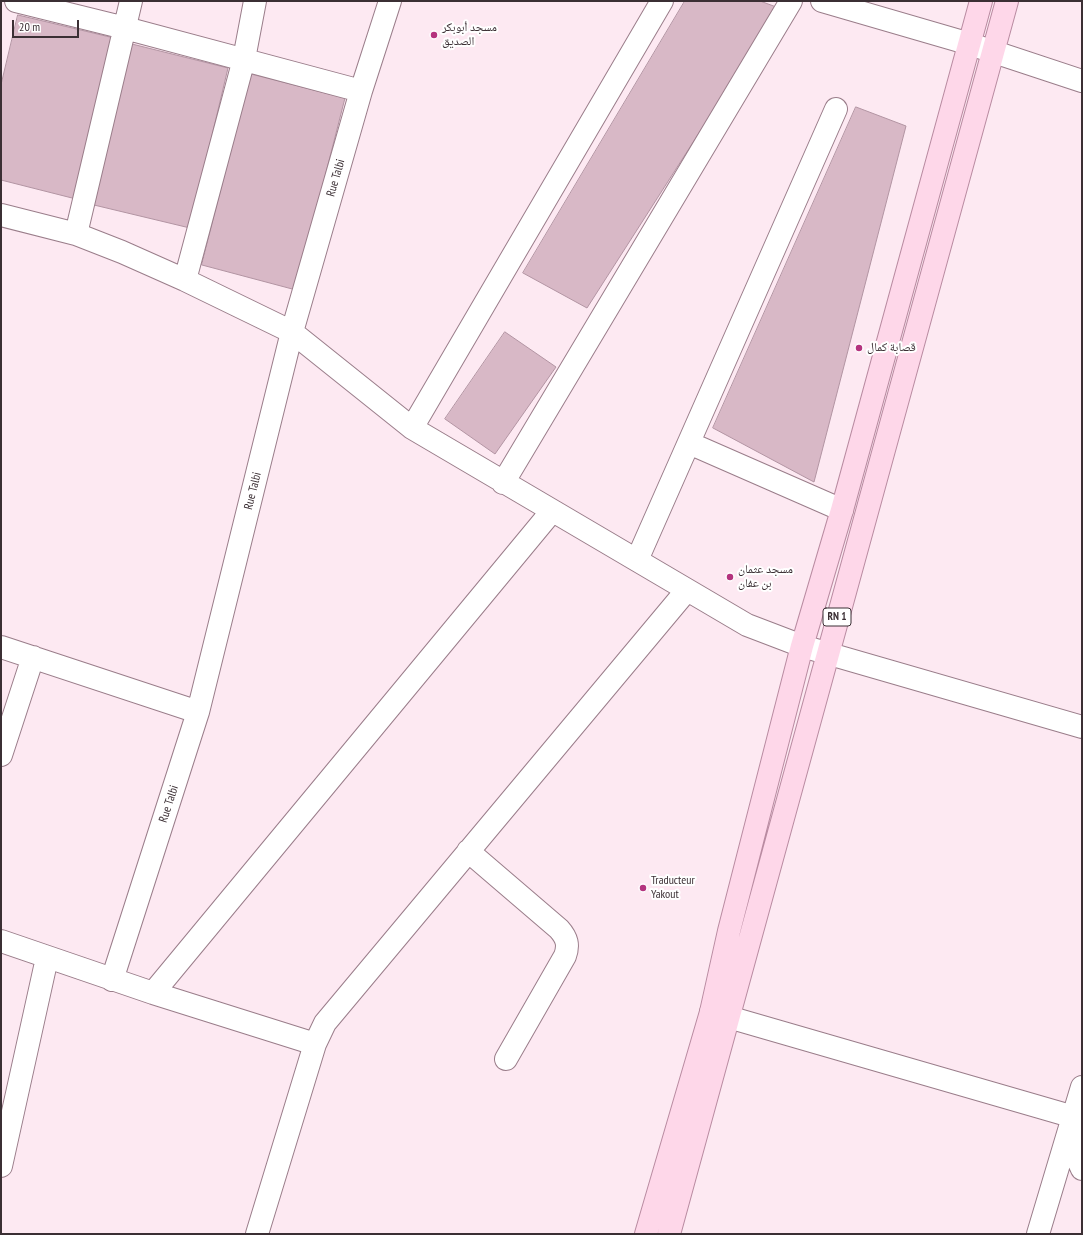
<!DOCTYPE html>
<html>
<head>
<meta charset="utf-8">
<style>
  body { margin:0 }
  #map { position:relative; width:1083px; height:1235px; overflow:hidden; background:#fde9f2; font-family:"PT Sans Narrow",sans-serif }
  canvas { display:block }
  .frame { position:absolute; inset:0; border:2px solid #3b2f34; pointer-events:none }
  .scale { position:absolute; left:12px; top:20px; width:67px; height:18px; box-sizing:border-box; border:2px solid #3b2f34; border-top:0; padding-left:5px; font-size:12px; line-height:14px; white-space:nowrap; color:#3b2f34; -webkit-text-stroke:3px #fff; paint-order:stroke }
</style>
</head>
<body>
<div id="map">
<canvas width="1083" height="1235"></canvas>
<div class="frame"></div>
<div class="scale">20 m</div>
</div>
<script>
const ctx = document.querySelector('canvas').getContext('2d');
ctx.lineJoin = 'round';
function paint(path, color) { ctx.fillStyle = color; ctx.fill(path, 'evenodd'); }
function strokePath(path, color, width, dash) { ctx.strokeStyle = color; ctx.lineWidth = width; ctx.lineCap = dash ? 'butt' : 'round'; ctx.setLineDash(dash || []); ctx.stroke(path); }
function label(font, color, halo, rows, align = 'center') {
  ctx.font = font + ' "PT Sans Narrow","Noto Naskh Arabic",sans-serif'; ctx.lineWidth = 4; ctx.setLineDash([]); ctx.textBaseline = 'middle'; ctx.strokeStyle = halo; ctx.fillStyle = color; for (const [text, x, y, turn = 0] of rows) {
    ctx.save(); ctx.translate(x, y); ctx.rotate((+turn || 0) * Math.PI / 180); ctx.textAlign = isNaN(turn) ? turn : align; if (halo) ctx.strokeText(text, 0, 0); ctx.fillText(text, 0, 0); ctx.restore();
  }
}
const building = new Path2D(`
  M685 1H760L779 8 587 308 523 273Z
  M18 15 114 38 76 199 1 180V85Z
  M132 44 228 68 190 228 94 205Z
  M251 74 345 98 296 290 202 265Z
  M856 107 906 126 814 482 713 428Z
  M505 332 556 367 495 454 445 419Z`);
paint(building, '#d8b8c6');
strokePath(building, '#b294a2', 1);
const minor = new Path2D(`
  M16 1 125 28 361 91
  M822 1 970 44 1082 81
  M1 215 76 234 122 252 185 280 292 332 412 428 747 625 802 646 1082 727
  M76 234 131 1
  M185 280 244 59 255 1
  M412 428 662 1
  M689 443 842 510
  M503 483 791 1
  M637 560 836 109
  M1 647 198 712
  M1 755 33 657
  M468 851 559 929C567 938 569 945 565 956L506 1059
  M1 941 153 993 315 1044
  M112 980 198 712 292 332 361 91 390 1
  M153 993 552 511
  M711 1012 1074 1117H1082
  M1074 1128 1073 1149 1082 1169
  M1 1166 47 958
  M257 1234 315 1044 325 1023 687 590
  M1038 1234 1082 1087`);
const major = new Path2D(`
  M646 1234 711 1012 729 931 802 646 842 510 981 1
  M669 1234 1007 1`);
strokePath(minor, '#9a7d8a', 24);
strokePath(major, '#b98ba1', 24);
strokePath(minor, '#fff', 22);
strokePath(major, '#fed7e9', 22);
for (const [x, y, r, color] of [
  [434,35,4,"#b4337e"],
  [859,348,4,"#b4337e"],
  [730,577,4,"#b4337e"],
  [643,888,4,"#b4337e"]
]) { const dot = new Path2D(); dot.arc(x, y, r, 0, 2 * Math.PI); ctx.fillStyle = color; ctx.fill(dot); strokePath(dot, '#fff', 1.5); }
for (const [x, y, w] of [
  [837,617,28]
]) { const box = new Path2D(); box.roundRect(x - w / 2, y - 9, w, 18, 3); ctx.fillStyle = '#fff'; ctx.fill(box); strokePath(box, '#3b2f34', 1); }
label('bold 11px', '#3b2f34', null, [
  ["RN 1",837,617]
]);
label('12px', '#3b2f34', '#fff', [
  ["مسجد أبوبكر",442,28],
  ["الصديق",442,42],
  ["قصابة كمال",867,348],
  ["مسجد عثمان",738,570],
  ["بن عفان",738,584],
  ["Traducteur",651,881],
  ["Yakout",651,895]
], 'left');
label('12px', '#3b2f34', '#fff', [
  ["Rue Talbi",336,178,-74],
  ["Rue Talbi",253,491,-76],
  ["Rue Talbi",169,804,-72]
]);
</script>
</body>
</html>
